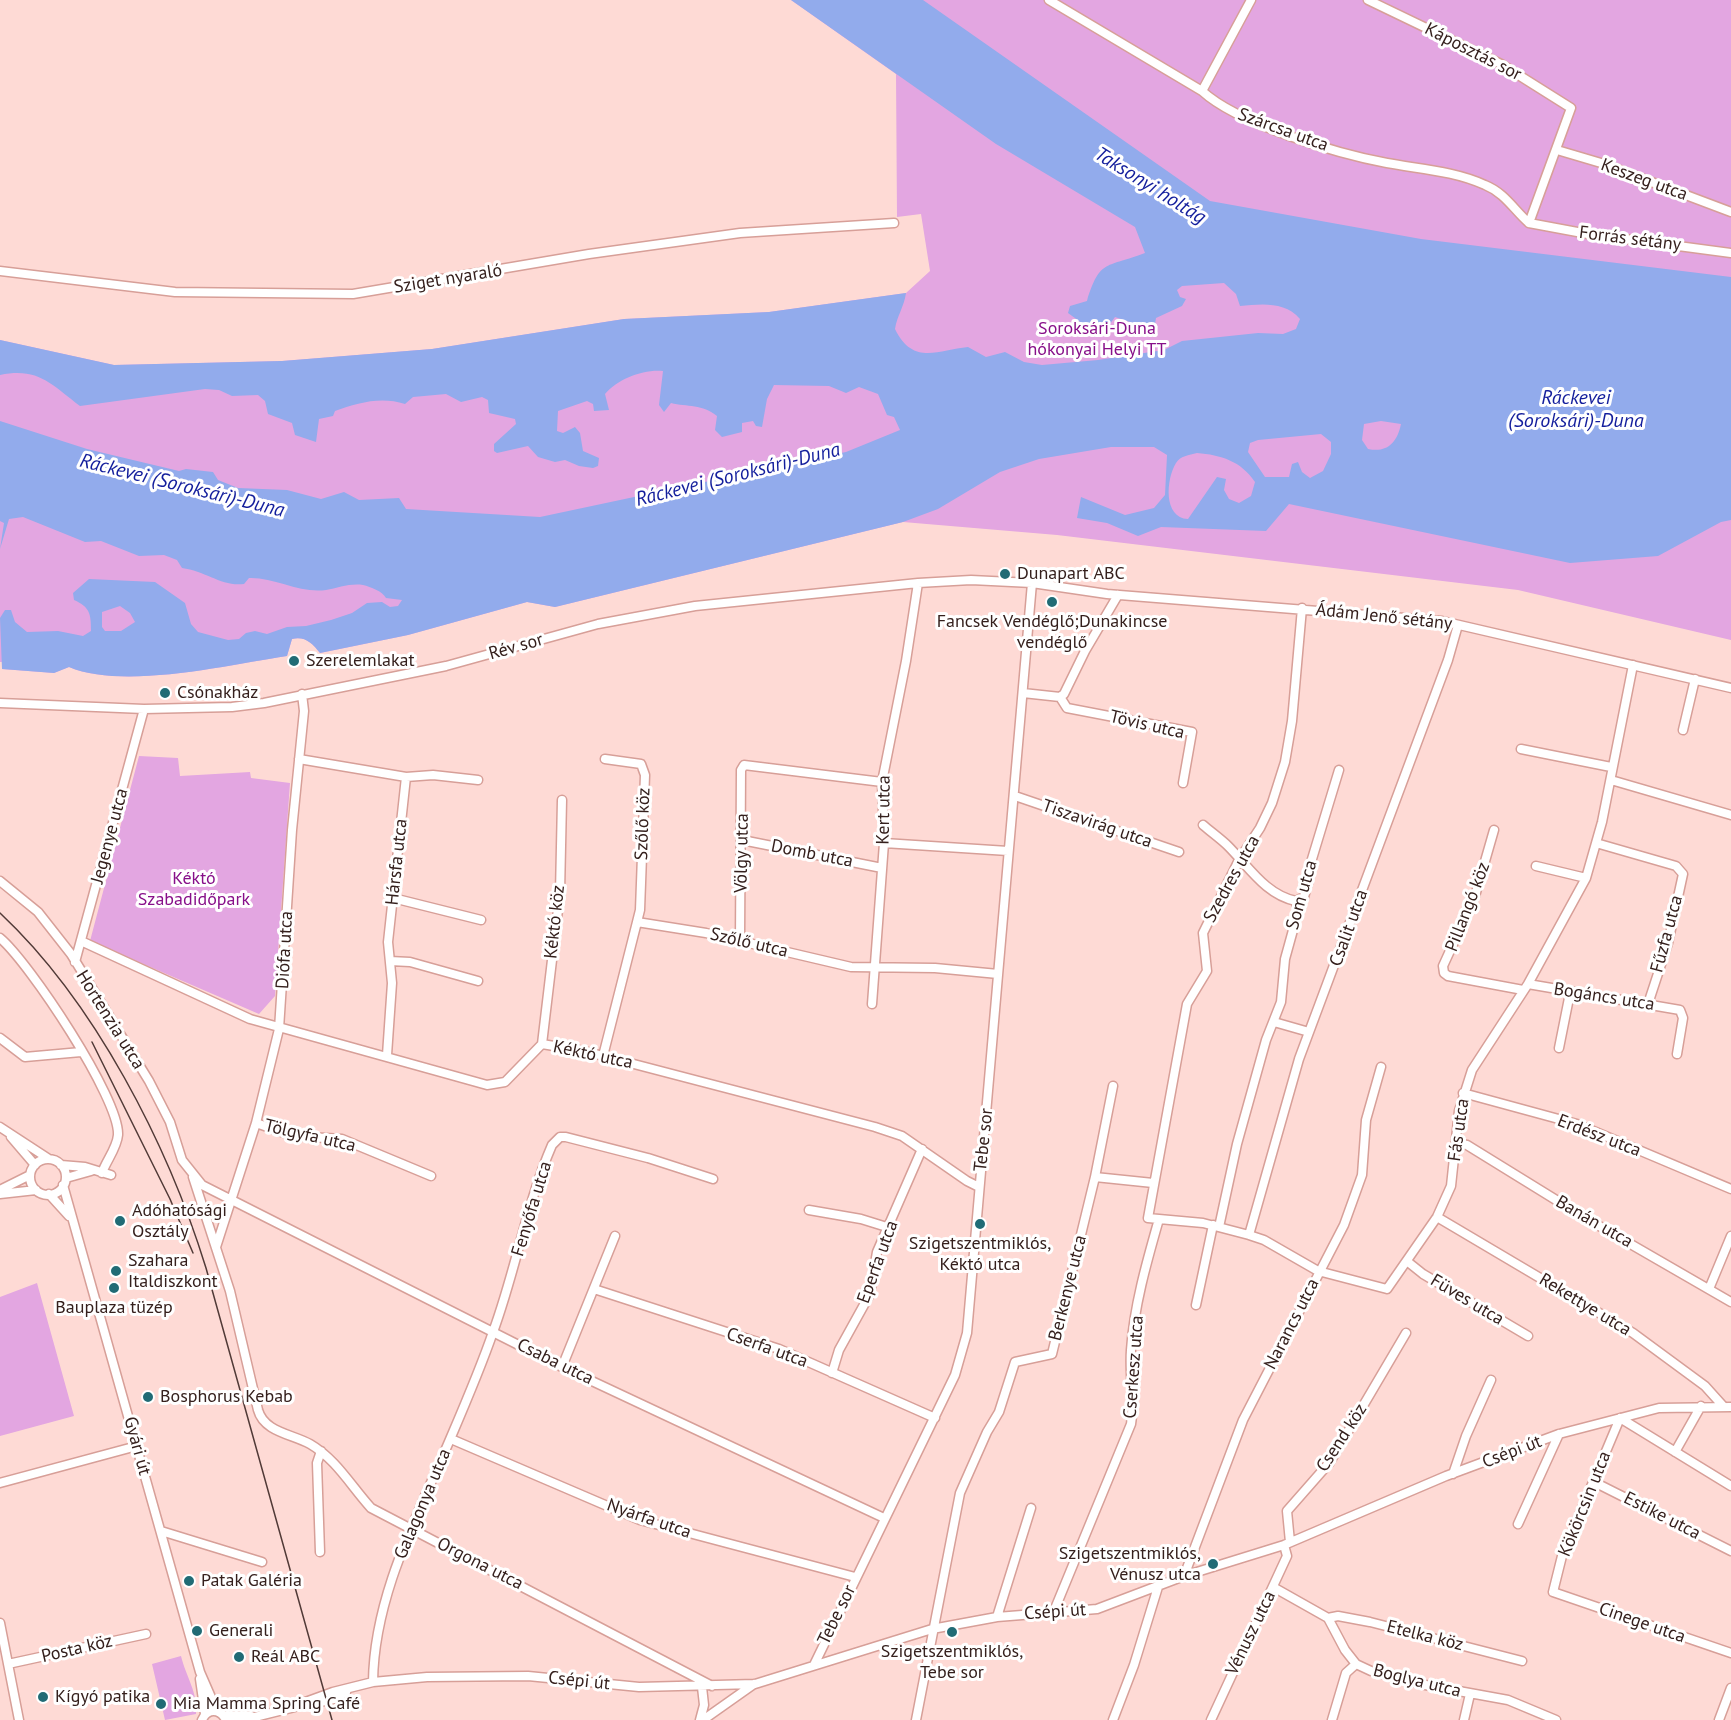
<!DOCTYPE html>
<html>
<head>
<meta charset="utf-8">
<style>
  body { margin:0 }
  canvas { display:block; background:#fedad5 }
</style>
</head>
<body>
<canvas width="1731" height="1720"></canvas>
<script>
const ctx = document.querySelector('canvas').getContext('2d');
ctx.lineJoin = 'round';
function paint(path, color) { ctx.fillStyle = color; ctx.fill(path, 'evenodd'); }
function strokePath(path, color, width, dash) { ctx.strokeStyle = color; ctx.lineWidth = width; ctx.lineCap = dash ? 'butt' : 'round'; ctx.setLineDash(dash || []); ctx.stroke(path); }
function label(font, color, halo, rows, align = 'center') {
  ctx.font = font + ' "PT Sans",sans-serif'; ctx.lineWidth = 6; ctx.setLineDash([]); ctx.textBaseline = 'middle'; ctx.strokeStyle = halo; ctx.fillStyle = color; for (const [text, x, y, turn = 0] of rows) {
    ctx.save(); ctx.translate(x, y); ctx.rotate((+turn || 0) * Math.PI / 180); ctx.textAlign = isNaN(turn) ? turn : align; if (halo) ctx.strokeText(text, 0, 0); ctx.fillText(text, 0, 0); ctx.restore();
  }
}
paint(new Path2D(`
  M791 0H1731V640L1518 590 1057 535 903 522 555 607 527 602 408 635 320 653C312 643 305 636 292 639L287 656C228 665 123 690 69 667L54 673 2 669V662H0V340L114 365 282 361 432 349 624 319 769 312 906 293 930 271 921 214 897 217 896 74Z
  M139 756 178 758 180 776 250 772 251 778 290 783 275 996 259 1014 90 941Z
  M37 1283 74 1416 0 1436V1297Z
  M181 1656C186 1677 198 1692 196 1714L165 1720 152 1664Z`), '#e3a6e1');
paint(new Path2D(`
  M791 0H923L1210 201 1421 239 1731 277V520L1721 522 1658 556 1570 563 1289 504 1266 531 1161 527 1138 536 1107 523 1077 518 1081 497 1125 515 1154 508 1165 495 1167 455 1154 447H1111L1039 459 1000 472 938 509 903 522 555 607 527 602 408 635 320 653C312 643 305 636 292 639L287 656C227 665 124 690 69 667L54 673 2 669 0 618 5 610H11L15 622 27 632 58 631 83 636 91 631C91 614 90 607 74 600L73 593 89 579 155 582 185 603 191 624 198 632 228 640 239 639 246 633 255 631 267 634 287 627 306 626 331 620 352 613 367 603 382 602 390 607 398 606 402 600 386 598C382 591 371 587 363 585 350 583 338 588 326 590 301 594 274 577 249 578L244 584C222 587 206 571 182 568L177 560 164 555 139 556 101 541 85 542 23 517 9 519 0 549 4 523 0 521V421L87 449 179 471 186 469 213 472 218 480 238 488 287 490 321 499 344 492 359 500 399 498 406 509 540 517 846 452 900 430 894 417 887 415 878 394 859 387 846 393 829 386 774 385 767 399 762 427 756 426 753 421 742 423V432L722 437 715 430 717 416C703 404 687 407 671 403L664 412 659 405 663 371C643 369 618 379 605 394L609 410 594 411 593 404 587 401 558 411 557 431 563 433 575 427 580 433 583 451 599 458 598 466 593 468 579 466 565 460 555 462 538 457 528 446 497 453 494 451V444L516 424 515 419 489 413 488 400 482 397 461 402 446 394 413 397 405 404C381 396 357 403 335 411L333 416 319 419 316 442 295 435 292 423 268 414 265 401 258 395 232 396 219 390 205 389 80 406C51 384 38 367 0 375V340L114 365 282 361 432 349 624 319 769 312 906 293C904 307 897 316 895 329 913 366 938 350 968 347L986 357 1005 352 1024 362 1042 365 1098 360 1164 350 1182 341 1258 333 1283 334 1296 329 1300 319C1285 301 1261 304 1240 306L1236 294 1224 283 1182 286 1177 290 1180 297 1186 299 1182 306 1156 318 1154 330 1115 317 1107 328 1090 329 1068 313 1070 306 1087 301C1100 258 1107 268 1145 253L1135 227 996 144ZM1381 421 1401 424C1397 443 1387 453 1368 449L1362 440 1364 424ZM1321 434 1331 442V454L1323 471 1310 478 1302 472 1298 462 1292 464 1289 477H1265L1248 452 1250 443 1258 440ZM1197 453C1221 455 1241 461 1255 482L1251 496 1239 503 1229 499 1224 490 1226 479 1217 477 1188 519C1163 518 1166 479 1176 463 1180 456 1189 455 1197 453ZM120 606 130 613 135 622 121 631H105L102 627V612Z`), '#92abec');
const minor = new Path2D(`
  M1049 0 1202 91C1238 124 1338 154 1387 163 1419 169 1455 171 1485 185 1505 193 1514 210 1529 223
  M1368 0 1501 64 1571 108 1529 223
  M1202 91 1251 0
  M1557 150 1601 163 1731 212
  M1529 223 1588 234 1731 253
  M0 271 175 292 353 294 589 254 740 233 894 223
  M1302 608 1292 721 1285 762 1272 803 1260 828 1239 860 1203 933 1207 971 1187 1004 1148 1218 1203 1223 1249 1235 1264 1240 1318 1271 1387 1289 1437 1217 1451 1186 1459 1111 1472 1070 1528 984 1586 878 1602 822 1633 665
  M1023 693 1060 697 1064 694 1085 651 1118 595
  M1060 697 1067 708 1192 732 1183 783
  M0 703 144 709 232 707 264 703 446 666 598 624 695 606 918 583 971 580 1032 583 1107 594 1442 621 1731 688
  M1683 730 1695 679
  M1521 749 1611 767
  M299 759 406 777 388 942 392 983 387 1055
  M605 759 641 764 645 775 640 910 637 922
  M406 777 433 775 478 780
  M1611 780 1731 815
  M1015 796 1179 852
  M1203 825C1211 832 1221 839 1228 846 1249 867 1266 895 1296 901
  M1494 830 1475 896 1443 966 1444 973 1448 976 1523 990
  M742 840 882 868
  M884 843 1008 851
  M1596 843 1676 866 1683 874 1668 943 1648 1004
  M1536 866 1586 878
  M0 881 38 912 71 954 149 1081 170 1122 182 1160 202 1185 562 1367 884 1518
  M393 898 481 920
  M0 938C29 962 120 1099 118 1135 117 1148 106 1161 102 1173
  M81 941 250 1019 487 1085 505 1082 542 1044 584 1051 875 1127 902 1136 967 1181 979 1187
  M740 941 741 770 744 765 882 782
  M390 961 410 962 478 981
  M75 962 144 709
  M1528 984 1680 1010 1683 1018 1677 1054
  M872 1004 884 843 882 782 906 661 918 583
  M1274 1022 1309 1032
  M0 1038 25 1057 81 1052
  M542 1044 560 893 562 800
  M1559 1048 1570 993
  M603 1056 637 922 706 933 851 967 935 968 998 974
  M1463 1093 1577 1124 1731 1189
  M256 1123 293 1136 342 1139 431 1176
  M0 1127 49 1159
  M11 1137 35 1165
  M1456 1143 1467 1145 1582 1216 1731 1302
  M30 1177a18 18 0 1 1 36 0a18 18 0 1 1-36 0Z
  M61 1165 85 1167 111 1175
  M193 1177 230 1291 258 1410C264 1432 292 1434 310 1444 336 1459 351 1486 371 1508L712 1686
  M1095 1177 1153 1183
  M66 1178 91 1171
  M63 1185 200 1672 217 1711
  M0 1190 30 1175
  M0 1194 36 1190
  M49 1194 69 1216
  M809 1210 861 1219 890 1228
  M1437 1217 1633 1333 1705 1386 1723 1406
  M1219 1227 1237 1144 1266 1040 1281 1002 1285 959 1298 912 1296 901 1304 897 1309 879 1312 859 1339 770
  M1249 1235 1299 1059 1448 660 1458 625
  M216 1247 256 1123 279 1029 292 830 304 711 302 694
  M1408 1262 1423 1274 1528 1336
  M594 1289 779 1349 935 1418
  M1709 1289 1731 1236
  M1196 1305 1213 1225
  M562 1367 615 1236
  M832 1373 839 1350 870 1294 877 1252 922 1149
  M451 1439 640 1520 855 1577
  M1675 1452 1701 1406
  M1453 1474 1466 1436 1491 1380
  M1594 1482 1731 1551
  M0 1483 137 1446
  M1731 1486 1620 1418 1562 1556 1553 1592 1731 1653
  M1518 1524 1559 1434
  M161 1531 262 1562
  M1290 1542 1287 1511 1330 1462 1406 1333
  M320 1552 317 1463 321 1451
  M1184 1576 1243 1420 1344 1225 1362 1175 1366 1120 1381 1067
  M1273 1587 1328 1618 1345 1650 1356 1664 1371 1671 1420 1684 1508 1700 1556 1720
  M1054 1611 1131 1424C1135 1400 1129 1375 1131 1350 1134 1306 1147 1261 1159 1219
  M997 1617 1031 1508
  M1328 1618 1338 1616 1370 1622 1522 1661
  M0 1623 19 1720
  M8 1664 146 1634
  M814 1665 955 1375 967 1333 1032 583
  M200 1679 205 1714
  M373 1682C374 1595 418 1515 451 1437 466 1402 481 1367 493 1332 516 1270 526 1205 552 1145L560 1137H566L648 1158 713 1179
  M311 1704 334 1699 346 1692
  M289 1708 333 1692 373 1682 427 1677 528 1676 639 1687 755 1684 932 1629 997 1617 1097 1609 1184 1576 1284 1545 1446 1476 1559 1434 1659 1408 1731 1407
  M224 1716H251
  M202 1720C207 1708 220 1708 226 1720
  M243 1720 295 1707
  M700 1720 704 1705 702 1687
  M703 1720 754 1684
  M916 1720 960 1493 987 1432 999 1412 1015 1362 1052 1354 1095 1177 1113 1086
  M1113 1720 1134 1665 1158 1587
  M1211 1720 1287 1556 1284 1545
  M1332 1720 1346 1673 1356 1664
  M1464 1720 1470 1694
  M1719 1720 1731 1688`);
strokePath(minor, '#d79f98', 11);
strokePath(minor, '#fff', 8);
strokePath(new Path2D(`
  M0 913C95 1002 168 1145 206 1268L332 1720
  M92 1042 170 1199 193 1253`), '#513a37', 1.5);
for (const [x, y, r, color] of [
  [1005,574,6,"#216b75"],
  [1052,602,6,"#216b75"],
  [294,661,6,"#216b75"],
  [165,693,6,"#216b75"],
  [120,1221,6,"#216b75"],
  [980,1224,6,"#216b75"],
  [116,1271,6,"#216b75"],
  [114,1288,6,"#216b75"],
  [148,1397,6,"#216b75"],
  [1213,1564,6,"#216b75"],
  [189,1581,6,"#216b75"],
  [197,1631,6,"#216b75"],
  [952,1632,6,"#216b75"],
  [239,1657,6,"#216b75"],
  [43,1697,6,"#216b75"],
  [161,1704,6,"#216b75"]
]) { const dot = new Path2D(); dot.arc(x, y, r, 0, 2 * Math.PI); ctx.fillStyle = color; ctx.fill(dot); strokePath(dot, '#fff', 2); }
label('18px', '#35201d', '#fff', [
  ["Káposztás sor",1473,52,27],
  ["Szárcsa utca",1283,130,20],
  ["Keszeg utca",1644,180,20],
  ["Forrás sétány",1630,239,7],
  ["Sziget nyaraló",448,279,-9],
  ["Ádám Jenő sétány",1384,617,6],
  ["Rév sor",516,647,-16],
  ["Tövis utca",1147,725,13],
  ["Kert utca",884,810,-89],
  ["Szőlő köz",643,824,-88],
  ["Tiszavirág utca",1097,824,19],
  ["Jegenye utca",110,836,-75],
  ["Völgy utca",742,853,-89],
  ["Domb utca",812,854,11],
  ["Hársfa utca",397,862,-84],
  ["Szedres utca",1232,879,-61],
  ["Som utca",1302,895,-74],
  ["Pillangó köz",1468,907,-69],
  ["Kéktó köz",555,922,-84],
  ["Csalit utca",1349,928,-70],
  ["Fűzfa utca",1667,934,-75],
  ["Szőlő utca",749,943,13],
  ["Diófa utca",285,950,-87],
  ["Bogáncs utca",1604,997,9],
  ["Hortenzia utca",110,1020,58],
  ["Kéktó utca",593,1055,12],
  ["Fás utca",1459,1130,-82],
  ["Tölgyfa utca",310,1136,13],
  ["Erdész utca",1599,1136,21],
  ["Tebe sor",984,1140,-84],
  ["Fenyőfa utca",532,1209,-73],
  ["Banán utca",1594,1222,30],
  ["Eperfa utca",878,1262,-70],
  ["Berkenye utca",1068,1288,-76],
  ["Füves utca",1467,1300,31],
  ["Rekettye utca",1585,1305,31],
  ["Narancs utca",1292,1324,-63],
  ["Cserfa utca",767,1348,20],
  ["Csaba utca",555,1362,26],
  ["Cserkesz utca",1134,1367,-86],
  ["Csend köz",1342,1438,-57],
  ["Gyári út",137,1446,75],
  ["Csépi út",1512,1452,-21],
  ["Galagonya utca",423,1504,-67],
  ["Kökörcsin utca",1585,1504,-68],
  ["Estike utca",1662,1516,27],
  ["Nyárfa utca",649,1519,19],
  ["Orgona utca",480,1564,27],
  ["Csépi út",1055,1612,-4],
  ["Tebe sor",837,1615,-64],
  ["Cinege utca",1642,1623,19],
  ["Vénusz utca",1251,1633,-64],
  ["Etelka köz",1425,1636,14],
  ["Posta köz",77,1649,-13],
  ["Csépi út",579,1681,6],
  ["Boglya utca",1417,1681,14]
]);
label('18px', '#870f89', '#fff', [
  ["Soroksári-Duna",1097,329],
  ["hókonyai Helyi TT",1097,350],
  ["Kéktó",194,879],
  ["Szabadidőpark",194,900]
]);
label('18px', '#35201d', '#fff', [
  ["Dunapart ABC",1017,574],
  ["Fancsek Vendéglő;Dunakincse",1052,622,"center"],
  ["vendéglő",1052,643,"center"],
  ["Szerelemlakat",306,661],
  ["Csónakház",177,693],
  ["Adóhatósági",132,1211],
  ["Osztály",132,1232],
  ["Szigetszentmiklós,",980,1244,"center"],
  ["Kéktó utca",980,1265,"center"],
  ["Szahara",128,1261],
  ["Italdiszkont",128,1282],
  ["Bauplaza tüzép",114,1308,"center"],
  ["Bosphorus Kebab",160,1397],
  ["Szigetszentmiklós,",1201,1554,"right"],
  ["Vénusz utca",1201,1575,"right"],
  ["Patak Galéria",201,1581],
  ["Generali",209,1631],
  ["Szigetszentmiklós,",952,1652,"center"],
  ["Tebe sor",952,1673,"center"],
  ["Reál ABC",251,1657],
  ["Kígyó patika",55,1697],
  ["Mia Mamma Spring Café",173,1704]
], 'left');
label('italic 20px', '#131e9c', '#fff', [
  ["Taksonyi holtág",1150,186,32],
  ["Ráckevei",1576,398],
  ["(Soroksári)-Duna",1576,421],
  ["Ráckevei (Soroksári)-Duna",738,475,-14],
  ["Ráckevei (Soroksári)-Duna",182,486,14]
]);
</script>
</body>
</html>
